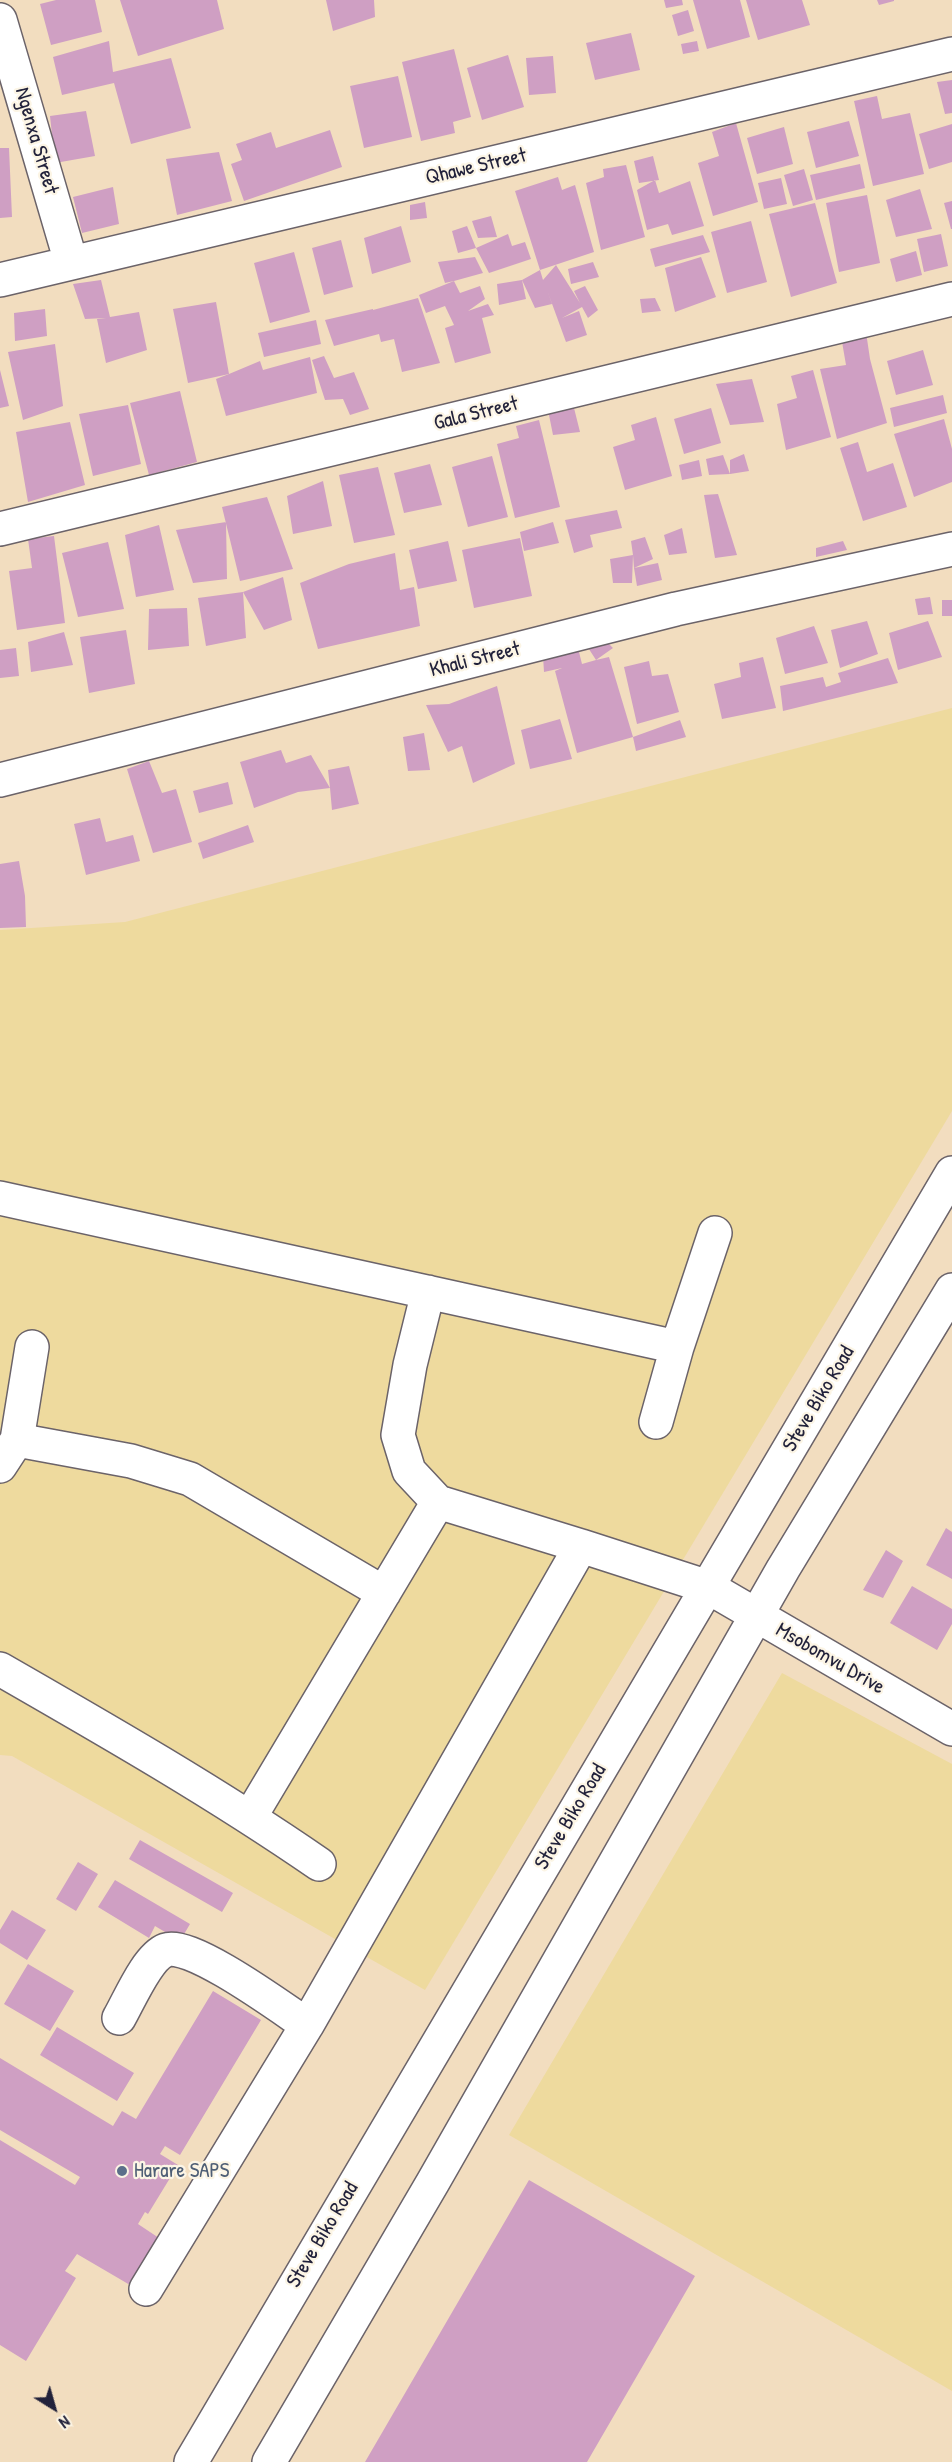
<!DOCTYPE html>
<html>
<head>
<meta charset="utf-8">
<style>
  body { margin:0 }
  #map { position:relative; width:952px; height:2462px; overflow:hidden; background:#f2ddbf; font-family:"Patrick Hand",sans-serif }
  canvas { display:block }
  .north { position:absolute; left:24px; top:2378px; width:60px; height:60px; -webkit-text-stroke:4px #fcf5e5; paint-order:stroke; rotate:143deg; font-size:16px; font-weight:700; line-height:24px; text-align:center; color:#22223b }
  .north::after { content:''; display:block; margin:auto; width:21px; height:27px; background:#22223b; clip-path:polygon(50% 0,100% 100%,50% 72%,0 100%) }
</style>
</head>
<body>
<div id="map">
<canvas width="952" height="2462"></canvas>
<div class="north">N</div>
</div>
<script>
const ctx = document.querySelector('canvas').getContext('2d');
ctx.lineJoin = 'round';
function paint(path, color) { ctx.fillStyle = color; ctx.fill(path, 'evenodd'); }
function strokePath(path, color, width, dash) { ctx.strokeStyle = color; ctx.lineWidth = width; ctx.lineCap = dash ? 'butt' : 'round'; ctx.setLineDash(dash || []); ctx.stroke(path); }
function label(font, color, halo, rows, align = 'center') {
  ctx.font = font + ' "Patrick Hand",sans-serif'; ctx.lineWidth = 4.5; ctx.setLineDash([]); ctx.textBaseline = 'middle'; ctx.strokeStyle = halo; ctx.fillStyle = color; for (const [text, x, y, turn = 0] of rows) {
    ctx.save(); ctx.translate(x, y); ctx.rotate((+turn || 0) * Math.PI / 180); ctx.textAlign = isNaN(turn) ? turn : align; if (halo) ctx.strokeText(text, 0, 0); ctx.fillText(text, 0, 0); ctx.restore();
  }
}
paint(new Path2D(`
  M952 708V1111L425 1990 12 1756 0 1755V930L125 922Z
  M782 1673 952 1764V2391L509 2135Z`), '#eeda9e');
paint(new Path2D(`
  M56 0H95L102 32 51 45 40 4Z
  M120 0H217L224 29 138 56Z
  M326 0H374L375 17 333 31Z
  M664 0H682L683 5 666 8Z
  M693 0H740L750 37 707 49Z
  M746 0H802L810 25 758 40Z
  M877 0H894V1L879 5Z
  M688 10 694 31 678 36 672 15Z
  M631 33 640 70 595 80 586 43Z
  M109 41 113 72 171 58 191 128 131 144 114 83 62 95 53 57Z
  M697 41 699 51 683 54 681 44Z
  M454 49 471 117 453 122 455 133 421 141 402 62Z
  M508 55 524 107 482 120 467 68Z
  M553 56 556 93 529 95 526 58Z
  M398 76 412 137 364 148 350 86Z
  M952 80V113L945 114 937 82Z
  M877 96 882 119 910 113 924 174 873 186 854 101Z
  M86 111 95 156 55 163 50 116Z
  M849 121 859 156 816 168 807 132Z
  M736 123 758 202 713 216 698 163 719 156 712 132Z
  M952 124V162L929 169 919 134Z
  M784 127 793 164 757 174 747 138Z
  M330 130 342 167 244 201 231 164 242 160 236 144 271 132 276 148Z
  M0 148H9L12 217 0 218Z
  M219 152 232 201 177 215 166 159Z
  M653 156 659 180 639 183 634 161Z
  M860 164 865 188 816 200 810 175Z
  M626 165 645 237 601 250 586 183 604 177 603 169Z
  M804 169 813 200 793 206 784 175Z
  M558 177 562 190 575 185 594 252 540 270 543 280 556 265 580 303 574 291 585 286 598 310 588 318 582 307 562 318 579 311 587 335 566 342 547 290 552 304 535 308 522 280 526 299 499 305 497 284 522 280 540 270 515 191Z
  M781 178 787 204 764 209 758 183Z
  M655 180 659 193 690 181 704 226 672 235 668 224 647 230 637 190Z
  M113 187 119 224 82 233 73 197Z
  M920 189 932 229 896 237 886 200Z
  M867 195 880 263 839 272 826 203Z
  M952 201V229H951L944 203Z
  M425 202 427 218 410 220V205Z
  M815 203 837 283 791 297 769 214Z
  M491 216 497 237 478 238 472 221Z
  M751 221 767 282 727 293 711 232Z
  M401 226 411 262 372 274 364 238Z
  M467 226 476 248 458 253 452 231Z
  M508 234 512 246 525 242 531 259 489 273 476 248Z
  M941 234 948 266 924 272 917 239Z
  M703 235 710 252 655 267 650 249Z
  M341 240 353 287 324 295 312 248Z
  M916 251 922 275 896 282 890 259Z
  M294 252 310 312 270 323 254 263Z
  M475 257 483 273 454 281 460 293 480 286 485 299 468 311 488 304 494 315 482 318 491 353 455 363 445 328 454 325 445 306 426 313 419 295 454 281 445 283 438 262Z
  M701 257 716 297 675 312 665 268Z
  M593 262 599 277 571 284 568 269Z
  M101 280 110 317 139 312 147 350 106 363 97 319 106 318 85 319 73 284Z
  M418 298 440 363 402 372 394 339 381 342 379 334 334 346 325 320 373 309V310Z
  M655 298 661 311 642 313 640 299Z
  M216 302 229 374 260 361 263 370 310 357 317 393 226 416 216 379 229 374 188 383 173 309Z
  M45 309 47 336 15 341 14 313Z
  M316 320 321 344 264 357 258 333Z
  M866 332 870 359 887 423 837 439 820 369 846 365 841 336Z
  M55 344 63 406 23 420 8 352Z
  M923 350 933 385 896 395 887 361Z
  M324 356 334 378 354 372 369 409 350 415 343 399 325 400 312 360Z
  M0 370 9 406 0 408Z
  M813 370 831 437 786 450 777 404 797 398 791 376Z
  M752 379 764 422 730 425 716 384Z
  M180 391 197 462 149 475 130 403Z
  M943 395 947 413 894 427 890 408Z
  M572 400 580 432 553 435 547 405Z
  M128 405 141 464 93 476 79 414Z
  M711 408 721 443 684 454 674 419Z
  M656 417 672 476 625 490 613 447 635 440 631 425Z
  M944 419 952 449V482L914 497 894 434Z
  M539 420 560 507 515 518 497 444 519 438 516 426Z
  M70 422 85 485 28 502 16 432Z
  M858 442 867 472 893 463 907 507 863 521 840 448Z
  M744 454 749 471 730 474 709 475 706 459 723 455 730 474V460Z
  M492 456 508 517 468 527 452 467Z
  M699 460 702 476 682 480 679 465Z
  M430 464 442 505 404 513 394 473Z
  M378 467 395 535 354 543 339 475Z
  M323 481 332 526 293 534 287 496Z
  M718 494 737 555 715 558 704 495Z
  M267 497 293 569 240 581 222 507Z
  M617 510 622 528 590 535 593 547 574 553 565 520Z
  M226 522 227 579 193 583 176 530Z
  M553 522 559 543 524 551 520 532Z
  M159 525 174 590 136 597 125 535Z
  M682 528 687 553 669 555 664 535Z
  M54 536 65 623 17 630 9 571 32 568 28 539Z
  M645 537 653 559 634 568 633 555 632 583H613L610 559 633 555 631 541Z
  M520 538 532 596 474 608 462 550Z
  M448 541 457 581 418 589 409 550Z
  M843 541 847 550 816 557V548Z
  M108 542 124 609 78 617 62 553Z
  M395 553 400 590 414 587 420 626 318 649 300 583 349 564Z
  M658 563 662 580 637 586 634 568Z
  M283 577 292 620 264 630 243 592Z
  M243 592 246 638 206 646 198 598Z
  M930 597 933 614 918 615 915 599Z
  M942 600H952V616H942Z
  M187 608 189 646 148 650 149 609Z
  M867 621 878 654 840 668 831 630Z
  M928 621 942 657 898 670 889 633Z
  M814 626 828 663 785 674 776 638Z
  M126 630 135 684 89 693 80 637Z
  M64 632 73 665 31 672 28 642Z
  M606 641 613 648 596 660 609 657 633 737 577 753 555 671 562 668 544 672 543 656 578 648 582 664 596 660 587 646Z
  M16 648 19 676 0 678V650Z
  M763 657 776 708 722 719 714 684 741 677 739 663Z
  M888 658 898 683 783 711 780 686 823 677 826 687 841 682 838 673Z
  M649 661 652 676 668 674 679 712 637 724 624 667Z
  M497 686 515 764 473 783 462 746 448 752 426 705 449 704Z
  M560 719 572 759 530 769 521 730Z
  M680 720 686 737 636 751 633 737Z
  M424 733 430 770 408 771 403 737Z
  M281 750 286 763 311 755 330 788 328 770 349 766 359 804 332 810 330 788 298 792 254 808 240 762Z
  M149 761 162 793 176 789 192 842 153 853 127 769Z
  M228 782 233 804 199 813 193 791Z
  M100 818 106 842 133 835 140 861 86 875 74 824Z
  M248 825 254 842 203 859 198 843Z
  M19 861 25 896 26 927 0 928V864Z
  M946 1528 952 1532V1579L926 1565Z
  M886 1550 903 1561 883 1598 863 1590Z
  M912 1586 952 1609V1624L937 1650 890 1623Z
  M140 1840 233 1893 222 1912 129 1859Z
  M78 1862 98 1874 76 1911 56 1899Z
  M115 1880 190 1924 180 1941 155 1926 149 1938 98 1907Z
  M12 1910 46 1930 27 1960 0 1943V1930Z
  M28 1964 74 1991 50 2031 4 2004Z
  M213 1991 261 2020 180 2155 165 2146 160 2154 178 2165 148 2214 145 2212 138 2224 159 2238 130 2285 77 2254 65 2271 76 2278 26 2361 0 2345V2140L75 2185 80 2177 0 2130V2058L113 2126 122 2111 136 2119Z
  M57 2027 134 2073 117 2101 40 2055Z
  M529 2180 695 2276 587 2462H365Z`), '#cf9fc3');
const minor = new Path2D(`
  M0 20 71 262
  M0 280 952 54
  M0 529 952 299
  M0 780 676 609 952 549
  M0 1198 677 1347
  M428 1292 410 1365 398 1435 409 1471 438 1502 581 1546
  M656 1422 677 1347 715 1233
  M17 1440 32 1347
  M0 1466 17 1440 131 1461 190 1479 384 1593
  M0 1669C108 1731 216 1793 319 1864
  M250 1817 438 1502
  M119 2018C129 2001 147 1957 166 1950 191 1941 283 2009 307 2025
  M146 2289 307 2025 581 1546 708 1587 952 1729
  M191 2462 952 1173
  M269 2462 433 2182 783 1569 952 1290`);
strokePath(minor, '#6b6369', 36);
strokePath(minor, '#fff', 33);
for (const [x, y, r, color] of [
  [122,2171,6,"#5c6f8a"]
]) { const dot = new Path2D(); dot.arc(x, y, r, 0, 2 * Math.PI); ctx.fillStyle = color; ctx.fill(dot); strokePath(dot, '#fcf5e5', 2); }
label('21px', '#22223b', '#fcf5e5', [
  ["Ngenxa Street",36,141,74],
  ["Qhawe Street",476,167,-13],
  ["Gala Street",476,414,-14],
  ["Khali Street",475,660,-14],
  ["Steve Biko Road",819,1399,-59],
  ["Msobomvu Drive",830,1659,30],
  ["Steve Biko Road",571,1817,-59],
  ["Steve Biko Road",323,2235,-59]
]);
label('21px', '#4e5e75', '#fcf5e5', [
  ["Harare SAPS",134,2171]
], 'left');
</script>
</body>
</html>
